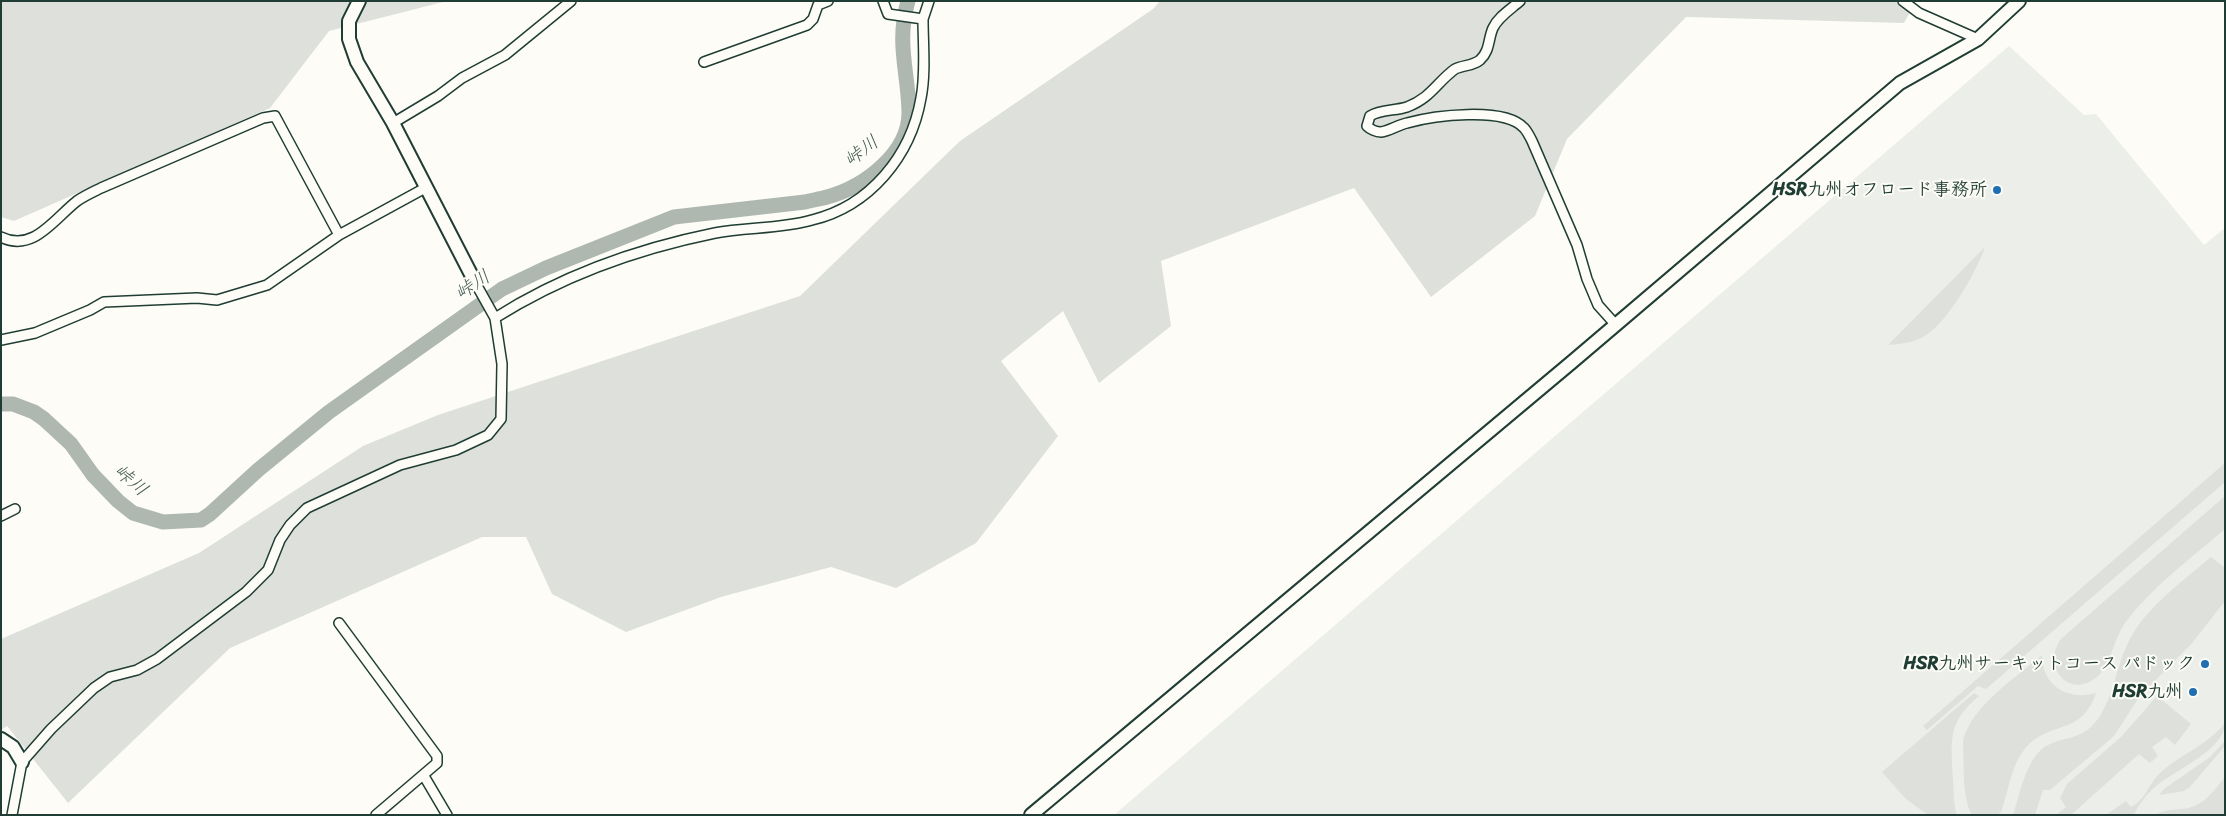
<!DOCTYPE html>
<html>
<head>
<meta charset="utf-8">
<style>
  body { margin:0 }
  #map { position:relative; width:2226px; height:816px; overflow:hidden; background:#fdfcf7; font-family:Sriracha,sans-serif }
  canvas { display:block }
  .frame { position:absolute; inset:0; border:2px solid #1f3d34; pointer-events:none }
</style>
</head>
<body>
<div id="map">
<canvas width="2226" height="816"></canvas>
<div class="frame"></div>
</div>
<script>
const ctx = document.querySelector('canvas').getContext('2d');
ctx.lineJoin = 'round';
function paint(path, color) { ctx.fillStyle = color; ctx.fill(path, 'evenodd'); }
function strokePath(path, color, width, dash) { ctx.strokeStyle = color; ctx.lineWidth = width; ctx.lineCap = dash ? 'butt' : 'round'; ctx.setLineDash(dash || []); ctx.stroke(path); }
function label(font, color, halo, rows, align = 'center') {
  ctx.font = font + ' Sriracha,"Klee One",sans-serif'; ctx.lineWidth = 4; ctx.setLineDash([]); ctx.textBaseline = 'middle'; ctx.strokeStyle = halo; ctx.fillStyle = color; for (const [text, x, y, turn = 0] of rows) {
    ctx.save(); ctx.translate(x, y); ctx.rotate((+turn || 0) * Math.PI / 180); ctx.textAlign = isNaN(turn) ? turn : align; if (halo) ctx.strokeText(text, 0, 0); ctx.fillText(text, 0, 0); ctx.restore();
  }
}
paint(new Path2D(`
  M2009 46 2084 115 2096 114 2204 245 2225 228V815H1114Z`), '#eceee9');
paint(new Path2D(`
  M1 1H447L329 31 270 108 14 221 1 217Z
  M1160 1H1916L1904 23 1686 17 1567 139 1535 216 1431 297 1354 188 1161 261 1171 326 1099 383 1063 311 1001 361 1058 436 976 543 896 588 831 567 721 597 626 632 552 594 526 537H482L230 648 68 803 7 726 1 730V639L199 553 363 446 438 415 800 296 960 141 1153 9Z
  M1985 247C1976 273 1948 321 1925 336 1913 343 1901 344 1888 345Z
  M2225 463V482L1986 689 1978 686 1927 730 1923 726Z
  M2225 496V529C2190 559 2152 587 2125 623 2112 641 2111 671 2091 681 2064 696 2042 662 2062 638Z
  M2211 557 2225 568V601L2192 643 2140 696 2114 736 2050 790H2043L2035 815H2013C2020 794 2025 764 2042 749 2061 734 2082 744 2100 716 2113 695 2117 667 2127 645 2144 608 2181 583 2211 557Z
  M2042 655C2042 686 2068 701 2096 693 2081 738 2048 719 2024 750 2011 766 2008 793 2001 812L1997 815H1972C1962 799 1964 760 1963 741 1971 706 2016 678 2042 655Z
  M1974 693 1979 696C1947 722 1951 741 1953 780 1954 791 1953 804 1957 815H1928L1906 799 1882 772Z
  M2157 696 2191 724 2175 745 2166 737 2152 747 2158 756 2150 763 2139 754 2071 815H2056L2066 807 2060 798 2067 784 2121 737Z
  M2225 723C2225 750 2173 771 2155 787 2147 794 2138 805 2134 815H2106L2126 801 2131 807C2145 800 2148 786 2158 775 2178 755 2207 746 2225 723Z
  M2225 741V746L2190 787 2184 791 2159 795 2164 789 2210 757Z
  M2225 777V815H2156C2165 809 2172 810 2182 809 2203 807 2213 792 2225 777Z`), '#dde0db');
strokePath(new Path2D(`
  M1 404H13L34 412 44 419 71 444 93 475 118 501 133 513 163 522 201 520 210 514 258 470 329 412 502 289 546 268 674 217 805 202C813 200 820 199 827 197 864 187 910 153 909 111 908 71 896 43 908 1`), '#aeb8b1', 15);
const street = new Path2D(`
  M883 1 888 14 923 19 929 1
  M1520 1C1511 9 1498 17 1493 28 1488 39 1490 51 1480 60 1473 66 1463 65 1455 69 1437 82 1431 98 1407 107 1395 111 1381 109 1370 116L1367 126C1370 129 1376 132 1381 132 1389 131 1398 125 1407 123 1432 116 1504 106 1524 128 1527 131 1530 137 1532 141L1577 245 1587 279 1598 305 1615 324
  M1903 1 1919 13 1978 39
  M704 62 807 25 813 19 818 5 828 1
  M393 123 438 96 462 78 505 55 571 1
  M1 237C33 253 54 219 77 201 84 196 93 192 101 188L263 118 275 116 339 235
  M495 318C563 275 636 249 715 233 747 227 781 229 812 220 870 206 911 156 921 98 926 73 923 44 923 19
  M1 340 35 333 90 310 104 302 197 298 217 300 267 285 339 235 427 187
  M1 516 15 509
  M339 623 437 756V763L376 815
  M424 776 447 815
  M12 815 22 762 51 729 94 688 110 677 137 670 157 659 246 592 268 570 280 540 290 525 307 508 400 465 456 450 488 435 501 419 502 364 495 318 476 284`);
const secondary = new Path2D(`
  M359 1 349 21V39L357 62 393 123 476 284
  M1 739 13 747 22 762
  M1031 815 1572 362 1900 83 1978 39 2019 1`);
strokePath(street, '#1f3d34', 12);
strokePath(secondary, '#1f3d34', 16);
strokePath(street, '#fdfcf7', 9);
strokePath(secondary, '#fdfcf7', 12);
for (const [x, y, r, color] of [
  [1997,190,5,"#1f6fb2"],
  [2205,664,5,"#1f6fb2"],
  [2193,692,5,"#1f6fb2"]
]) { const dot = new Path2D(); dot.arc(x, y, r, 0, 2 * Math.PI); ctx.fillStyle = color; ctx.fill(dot); strokePath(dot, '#fdfcf7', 2); }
label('bold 18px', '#1f3d34', '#fdfcf7', [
  ["HSR九州オフロード事務所",1987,190],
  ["HSR九州サーキットコース パドック",2195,664],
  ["HSR九州",2183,692]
], 'right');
label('italic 19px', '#435c53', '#fdfcf7', [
  ["峠川",862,152,-37],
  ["峠川",473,286,-34],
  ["峠川",130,481,41]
]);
</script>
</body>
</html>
